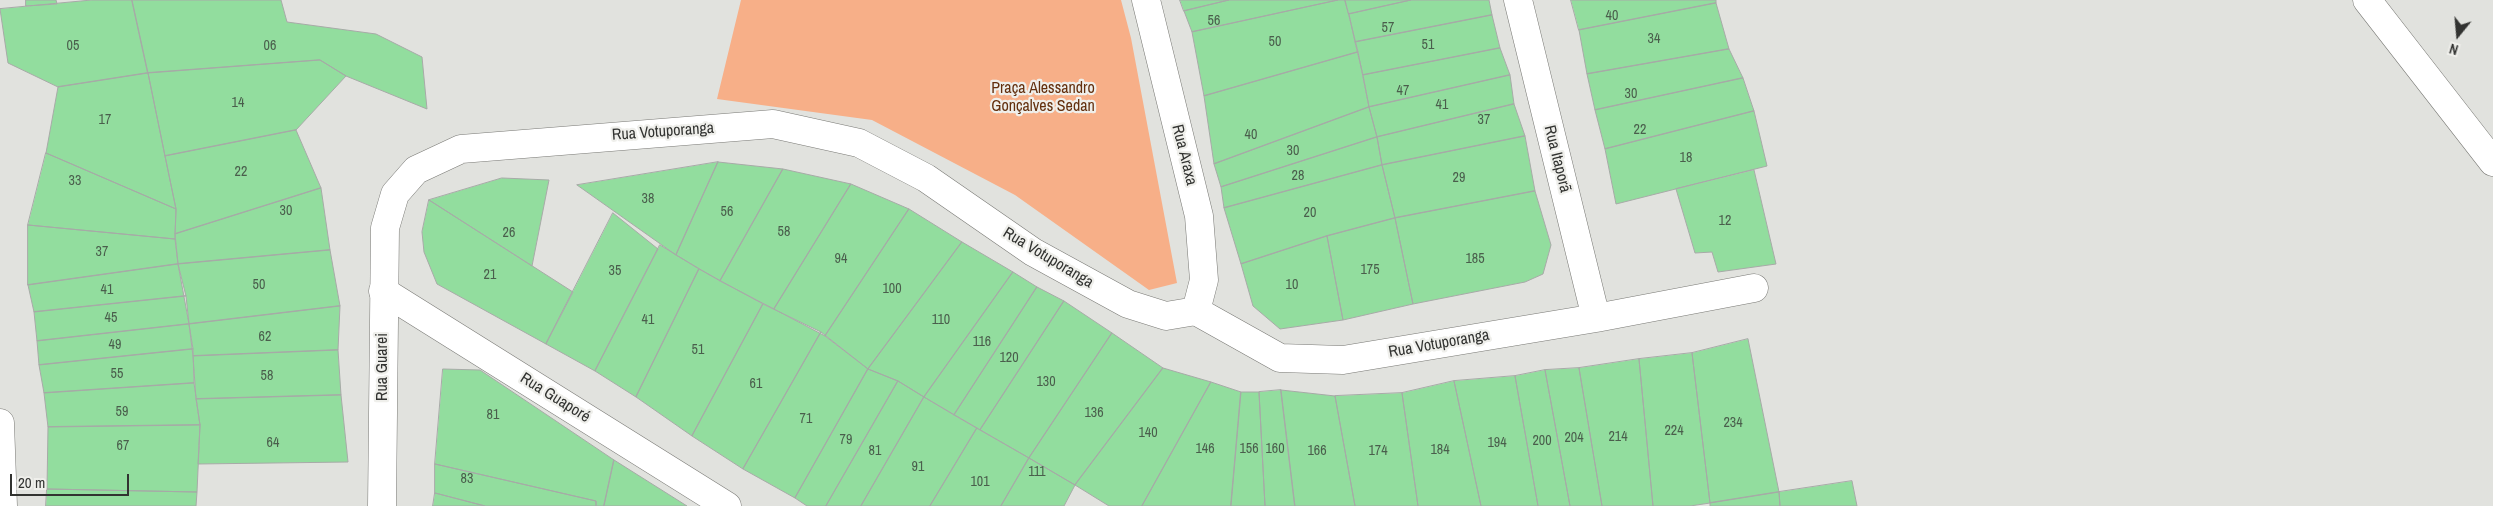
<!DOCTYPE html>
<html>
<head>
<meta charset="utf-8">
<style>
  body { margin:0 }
  #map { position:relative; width:2493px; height:506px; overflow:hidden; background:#e1e2de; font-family:"Archivo Narrow",sans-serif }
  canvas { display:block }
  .north { position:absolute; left:2433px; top:10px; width:50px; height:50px; -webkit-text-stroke:4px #efefeb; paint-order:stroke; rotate:197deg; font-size:14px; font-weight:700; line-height:20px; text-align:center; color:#323331 }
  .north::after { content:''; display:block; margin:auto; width:18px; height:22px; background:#323331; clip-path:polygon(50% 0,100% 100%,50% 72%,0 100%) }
  .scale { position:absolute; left:10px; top:474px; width:119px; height:22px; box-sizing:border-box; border:2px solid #323331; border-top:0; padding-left:6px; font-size:15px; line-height:18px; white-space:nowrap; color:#323331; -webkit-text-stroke:4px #efefeb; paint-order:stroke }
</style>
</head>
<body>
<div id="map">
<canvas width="2493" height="506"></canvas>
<div class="north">N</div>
<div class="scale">20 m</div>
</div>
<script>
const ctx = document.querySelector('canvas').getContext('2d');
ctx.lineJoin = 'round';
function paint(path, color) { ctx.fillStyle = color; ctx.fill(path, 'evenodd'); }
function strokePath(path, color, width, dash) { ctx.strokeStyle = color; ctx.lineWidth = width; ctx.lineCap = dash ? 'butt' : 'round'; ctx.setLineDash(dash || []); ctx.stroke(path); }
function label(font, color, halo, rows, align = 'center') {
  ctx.font = font + ' "Archivo Narrow",sans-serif'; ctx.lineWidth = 4.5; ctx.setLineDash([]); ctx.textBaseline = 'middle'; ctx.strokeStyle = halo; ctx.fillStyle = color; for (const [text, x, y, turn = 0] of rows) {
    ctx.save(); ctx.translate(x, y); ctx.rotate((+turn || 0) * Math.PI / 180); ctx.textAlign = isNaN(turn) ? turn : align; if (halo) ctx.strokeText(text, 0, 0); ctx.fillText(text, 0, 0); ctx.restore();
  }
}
paint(new Path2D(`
  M741 0H1121L1131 38 1177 283 1149 290 1015 195 872 120 717 99Z`), '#f7af88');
const building = new Path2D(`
  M26 0H56L57 4 26 6Z
  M92 0H132L148 73 58 87 8 63 0 9Z
  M132 0H281L287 22 376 34 422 57 427 109 346 76 320 60 148 73Z
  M1180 0H1229L1184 11Z
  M1229 0H1338L1192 32 1184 11Z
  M1338 0H1345L1358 52 1204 96 1192 32Z
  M1345 0H1411L1349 14Z
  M1411 0H1489L1492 15 1355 42 1349 14Z
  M1571 0H1716V3L1579 30Z
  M1716 3 1729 49 1587 74 1579 30Z
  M1492 15 1500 48 1363 75 1355 42Z
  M1500 48 1510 75 1369 107 1363 75Z
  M1729 49 1743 78 1595 110 1587 74Z
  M1358 52 1369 107 1214 164 1204 96Z
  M320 60 346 76 296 130 165 156 148 73Z
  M148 73 165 156 176 209 46 153 58 87Z
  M1510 75 1514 104 1377 137 1369 107Z
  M1743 78 1754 111 1605 149 1595 110Z
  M1514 104 1525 136 1382 165 1377 137Z
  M1369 107 1377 137 1221 187 1214 164Z
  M1754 111 1767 166 1616 204 1605 149Z
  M296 130 321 188 175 234 176 209 165 156Z
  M1525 136 1535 191 1395 218 1382 165Z
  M1377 137 1382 165 1224 208 1221 187Z
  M46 153 176 209 175 239 28 225Z
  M718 162 676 255 577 185Z
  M718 162 783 169 720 281 676 255Z
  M1382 165 1395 218 1327 236 1241 264 1224 208Z
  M783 169 851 184 774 309 720 281Z
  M1754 170 1776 264 1718 272 1712 252 1695 253 1676 189Z
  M502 178 549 180 532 266 429 200Z
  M851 184 909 209 825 336 774 309Z
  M321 188 330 250 178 264 175 234Z
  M1535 191 1551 245 1543 274 1525 282 1413 304 1395 218Z
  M429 200 573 292 546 344 437 284 424 252 422 232Z
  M909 209 962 242 868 369 825 336Z
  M613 213 658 249 595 371 546 344Z
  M1395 218 1413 304 1343 320 1327 236Z
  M28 225 175 239 178 264 28 285Z
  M1327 236 1343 320 1280 329 1253 306 1241 264Z
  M962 242 1013 272 924 397 898 381 868 369Z
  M660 245 699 269 636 397 595 371Z
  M330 250 340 306 189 324 178 264Z
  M178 264 186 296 34 312 28 285Z
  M699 269 763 304 692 436 636 397Z
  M1013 272 1037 287 954 415 924 397Z
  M1037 287 1064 301 980 430 954 415Z
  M186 296 189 324 37 341 34 312Z
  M1064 301 1112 333 1029 458 980 430Z
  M763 304 821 332 743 469 692 436Z
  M340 306 338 350 193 356 189 324Z
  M189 324 193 349 39 365 37 341Z
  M821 332 868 369 795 498 743 469Z
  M1112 333 1163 368 1075 485 1029 458Z
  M1748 339 1779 492 1710 503 1692 353Z
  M193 349 194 383 44 393 39 365Z
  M338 350 341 395 196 399 193 356Z
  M1692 353 1710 503 1690 506H1653L1639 359Z
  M1639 359 1653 506H1602L1579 368Z
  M1163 368 1211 382 1142 506H1109L1075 485Z
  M1579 368 1602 506H1570L1545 370Z
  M443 369 480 370 614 460 604 506H596V501L435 464Z
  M868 369 898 381 826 506H807L795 498Z
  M1545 370 1570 506H1538L1515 376Z
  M1515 376 1538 506H1481L1454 381Z
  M898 381 924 397 861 506H826Z
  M1454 381 1481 506H1418L1402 393Z
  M1211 382 1241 392 1231 506H1142Z
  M194 383 200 425 48 427 44 393Z
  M1281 390 1295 506H1265L1259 392Z
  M1281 390 1335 396 1355 506H1295Z
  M1241 392H1259L1265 506H1231Z
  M1402 393 1418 506H1355L1335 396Z
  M341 395 348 462 198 464 200 425 196 399Z
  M924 397 977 428 930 506H861Z
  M200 425 197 492 47 489 48 427Z
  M977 428 1029 458 1001 506H930Z
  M1029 458 1075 485 1064 506H1001Z
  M614 460 687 506H604Z
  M435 464 596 501V506H485L435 493Z
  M1852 481 1857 506H1780L1779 492Z
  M47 489 197 492 196 506H46Z
  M1779 492 1780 506H1710V503Z
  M435 493 485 506H433Z`);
paint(building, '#92dd9e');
strokePath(building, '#a7aaa7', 1);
const minor = new Path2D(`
  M1518 0 1596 318
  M2367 0 2493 162
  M383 291 727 506
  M1196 311 1280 358 1343 360 1596 318 1754 288
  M0 423 3 506`);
const tertiary = new Path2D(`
  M382 506 385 228 395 194 416 170 461 149 773 124 859 143 926 178 1033 252 1128 304 1166 316 1196 311 1204 280 1199 216 1146 0`);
strokePath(minor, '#797975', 29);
strokePath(tertiary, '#797975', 29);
strokePath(minor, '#fff', 28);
strokePath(tertiary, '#fff', 28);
label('14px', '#4a5e4c', null, [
  ["40",1612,16],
  ["56",1214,21],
  ["57",1388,28],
  ["34",1654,39],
  ["50",1275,42],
  ["51",1428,45],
  ["05",73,46],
  ["06",270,46],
  ["47",1403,91],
  ["30",1631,94],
  ["14",238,103],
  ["41",1442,105],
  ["17",105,120],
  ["37",1484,120],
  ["22",1640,130],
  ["40",1251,135],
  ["30",1293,151],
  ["18",1686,158],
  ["22",241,172],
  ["28",1298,176],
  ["29",1459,178],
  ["33",75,181],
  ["38",648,199],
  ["30",286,211],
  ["56",727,212],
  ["20",1310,213],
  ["12",1725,221],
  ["58",784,232],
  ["26",509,233],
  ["37",102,252],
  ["94",841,259],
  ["185",1475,259],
  ["175",1370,270],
  ["35",615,271],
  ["21",490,275],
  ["50",259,285],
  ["10",1292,285],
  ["100",892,289],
  ["41",107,290],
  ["45",111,318],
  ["41",648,320],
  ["110",941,320],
  ["62",265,337],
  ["116",982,342],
  ["49",115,345],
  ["51",698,350],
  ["120",1009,358],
  ["55",117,374],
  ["58",267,376],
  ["130",1046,382],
  ["61",756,384],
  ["59",122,412],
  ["136",1094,413],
  ["81",493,415],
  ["71",806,419],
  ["234",1733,423],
  ["224",1674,431],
  ["140",1148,433],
  ["214",1618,437],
  ["204",1574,438],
  ["79",846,440],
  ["200",1542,441],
  ["64",273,443],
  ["194",1497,443],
  ["67",123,446],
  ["146",1205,449],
  ["156",1249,449],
  ["160",1275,449],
  ["184",1440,450],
  ["81",875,451],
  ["166",1317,451],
  ["174",1378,451],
  ["91",918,467],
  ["111",1037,472],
  ["83",467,479],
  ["101",980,482]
]);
label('16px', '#632f0d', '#efefeb', [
  ["Praça Alessandro",1043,89],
  ["Gonçalves Sedan",1043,107]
]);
label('16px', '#323331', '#efefeb', [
  ["Rua Votuporanga",663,132,-4],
  ["Rua Araxa",1184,155,76],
  ["Rua Itaporã",1557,159,76],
  ["Rua Votuporanga",1048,258,31],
  ["Rua Votuporanga",1439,344,-10],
  ["Rua Guarei",383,367,-90],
  ["Rua Guaporé",555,398,32]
]);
</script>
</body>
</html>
